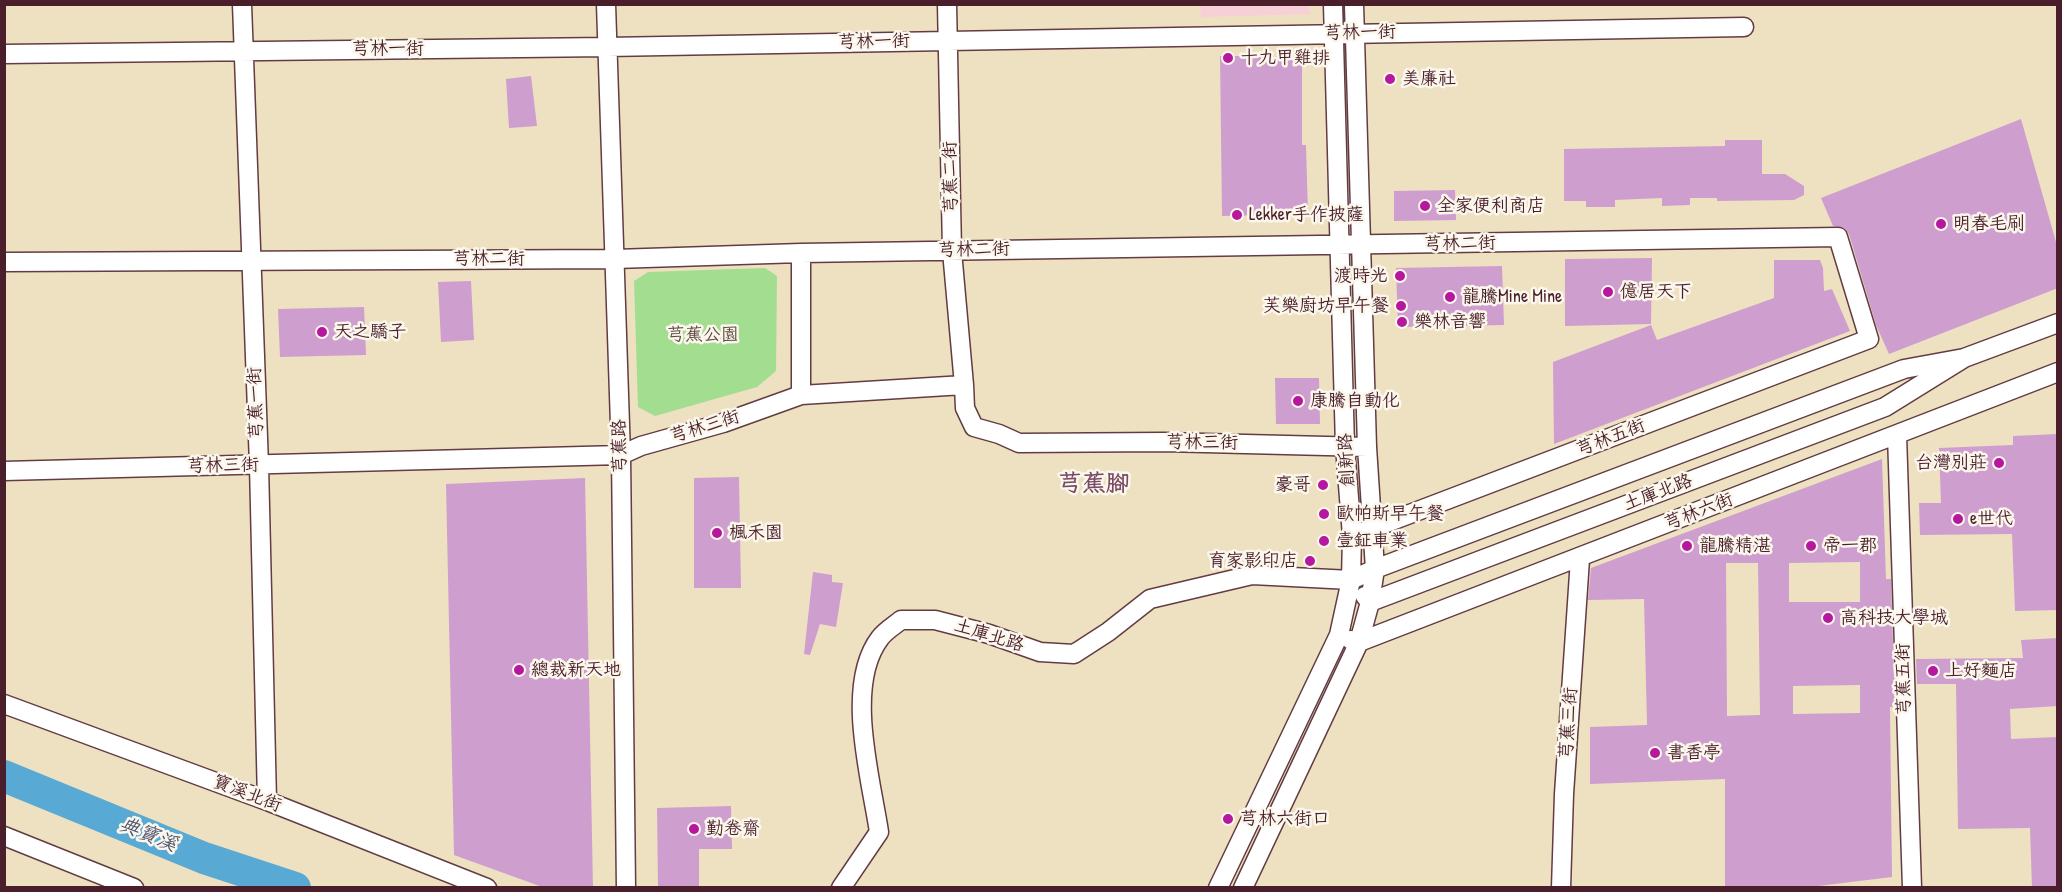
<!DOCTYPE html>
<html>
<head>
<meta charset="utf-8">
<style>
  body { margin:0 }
  #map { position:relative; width:2062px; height:892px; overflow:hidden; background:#eee1c1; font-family:"Patrick Hand",sans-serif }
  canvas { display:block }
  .frame { position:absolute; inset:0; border:6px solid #4a1f2b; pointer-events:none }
</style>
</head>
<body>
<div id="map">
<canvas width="2062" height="892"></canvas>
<div class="frame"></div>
</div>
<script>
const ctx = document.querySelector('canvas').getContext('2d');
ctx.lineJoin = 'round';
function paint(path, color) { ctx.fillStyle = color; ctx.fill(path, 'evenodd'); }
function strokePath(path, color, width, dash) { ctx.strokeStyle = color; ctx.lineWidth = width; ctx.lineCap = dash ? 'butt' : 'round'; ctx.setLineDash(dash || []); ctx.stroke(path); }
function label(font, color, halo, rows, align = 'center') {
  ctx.font = font + ' "Patrick Hand","LXGW WenKai TC",sans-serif'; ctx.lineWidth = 5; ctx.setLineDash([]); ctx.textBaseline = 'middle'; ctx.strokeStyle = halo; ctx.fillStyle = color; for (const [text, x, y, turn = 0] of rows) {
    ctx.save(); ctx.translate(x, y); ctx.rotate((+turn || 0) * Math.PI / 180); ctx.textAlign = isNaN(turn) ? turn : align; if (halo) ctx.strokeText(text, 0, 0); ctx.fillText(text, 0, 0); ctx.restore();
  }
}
paint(new Path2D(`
  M1200 5H1309L1310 14 1201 17Z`), '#f6cfd7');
paint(new Path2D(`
  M765 268 777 276 776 371 757 387 655 416 638 407 634 281 648 272Z`), '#a3dd90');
strokePath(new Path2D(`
  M4 776 204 858 295 888`), '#58a9d3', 32);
paint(new Path2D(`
  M1220 56H1302V145H1306L1308 214 1222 216Z
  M531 76 537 126 509 128 506 79Z
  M2021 119 2058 249V288L1889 354 1876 325 1849 234 1844 228 1833 226 1821 198Z
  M1725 140H1762V174H1785L1804 186V195L1794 200 1717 201V198H1690V205L1662 206V198L1615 200V207H1586V201H1564V149L1725 146Z
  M1455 190 1456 220 1394 221V191Z
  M1652 258 1651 324 1565 326V259Z
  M1774 260H1820L1823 268 1824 291 1832 289 1850 331 1554 444 1553 362 1651 325 1657 340 1774 298Z
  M1502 266 1504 325 1398 327 1396 268Z
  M471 281 474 340 441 342 438 282Z
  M364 307 366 355 280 357 278 309Z
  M1275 378H1319L1320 424H1276Z
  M2058 434V610L2015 611 2012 534 1920 535 1919 503H1941L1939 448 2013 445V436Z
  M1882 459 1886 579H1891L1895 707H1890L1892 877 1802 888H1725V779L1590 784V727L1647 725 1644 599 1588 600 1591 568ZM1860 562V602H1789V563ZM1726 563H1758L1760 715 1727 716ZM1860 685V713L1793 714V686Z
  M739 477 741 588H694V478Z
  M585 478 593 888H545L454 855 446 484Z
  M813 572 832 575V582L843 583 836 627 820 624 810 655 804 654Z
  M2058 638V706L2010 709 2011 739 2058 737V888H2032L2030 828 1958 829 1956 684H1917L1916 659 2023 658 2021 640Z
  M731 806 732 849H699V888H658L657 808Z`), '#ce9ecf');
const minor = new Path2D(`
  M242 4 259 465 267 801
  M606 4 621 455 626 888
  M947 4 952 251 964 385
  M4 54 607 47 1744 27
  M801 253V395
  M4 262 615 259 801 253 1838 237 1869 339 1352 536
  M1897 435 1912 888
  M4 471 621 455 641 446 723 423 801 395 964 385 965 408 974 427 999 434 1019 443 1164 442 1367 447
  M1365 596 1370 602 1885 407 1964 358 2058 323
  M1351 640 1359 642 2058 372
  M4 704 267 801 487 888
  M4 836 134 888
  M841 888 879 832C871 778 844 685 880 638 885 631 895 625 901 620H935L989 634 1040 652 1074 654 1108 632 1150 599 1252 575 1351 580 1375 569 1904 369 1964 358
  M1218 888 1339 635 1351 580 1352 536 1345 447 1333 4
  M1243 888 1359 642 1370 602 1375 569 1367 447 1354 4
  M1561 888 1564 794 1580 559`);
strokePath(minor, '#633c42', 21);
strokePath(minor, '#fff', 18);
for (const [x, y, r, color] of [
  [1228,58,6,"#b5179e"],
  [1390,79,6,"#b5179e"],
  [1425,206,6,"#b5179e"],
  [1237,215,6,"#b5179e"],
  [1941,224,6,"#b5179e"],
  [1400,276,6,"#b5179e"],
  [1608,292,6,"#b5179e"],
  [1450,297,6,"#b5179e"],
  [1401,306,6,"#b5179e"],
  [1402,322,6,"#b5179e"],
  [322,332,6,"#b5179e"],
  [1298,401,6,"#b5179e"],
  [1999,463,6,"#b5179e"],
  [1323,485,6,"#b5179e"],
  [1324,514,6,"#b5179e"],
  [1958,519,6,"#b5179e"],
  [717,533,6,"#b5179e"],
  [1324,541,6,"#b5179e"],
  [1687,546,6,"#b5179e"],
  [1811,546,6,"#b5179e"],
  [1310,561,6,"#b5179e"],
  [1828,618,6,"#b5179e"],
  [519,670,6,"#b5179e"],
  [1933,671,6,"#b5179e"],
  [1655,753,6,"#b5179e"],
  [1228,819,6,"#b5179e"],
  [694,829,6,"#b5179e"]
]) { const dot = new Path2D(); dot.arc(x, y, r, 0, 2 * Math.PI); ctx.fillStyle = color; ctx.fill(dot); strokePath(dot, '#fbf7ec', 2); }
label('18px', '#4a1f2b', '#fbf7ec', [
  ["芎林一街",1360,33,-1],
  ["芎林一街",874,42,-1],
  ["芎林一街",388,49],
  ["芎蕉二街",951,177,-91],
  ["芎林二街",1460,244,-1],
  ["芎林二街",974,250,-1],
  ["芎林二街",489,259],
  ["芎蕉一街",256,403,-92],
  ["芎林三街",705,427,-17],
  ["芎林五街",1611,438,-21],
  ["芎林三街",1202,443,1],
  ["芎蕉路",620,446,-91],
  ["創新路",1347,460,-93],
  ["芎林三街",223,466,-1],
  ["土庫北路",1658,493,-21],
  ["芎林六街",1699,512,-21],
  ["土庫北路",989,636,17],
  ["芎蕉五街",1904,679,-91],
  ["芎蕉三街",1569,723,-86],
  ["寶溪北街",247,794,21]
]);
label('18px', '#4a1f2b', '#fbf7ec', [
  ["十九甲雞排",1240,58],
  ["美廉社",1402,79],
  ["全家便利商店",1437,206],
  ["Lekker手作披薩",1249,215],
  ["明春毛刷",1953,224],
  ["渡時光",1388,276,"right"],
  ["億居天下",1620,292],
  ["龍騰Mine Mine",1462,297],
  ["芙樂廚坊早午餐",1389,306,"right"],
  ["樂林音響",1414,322],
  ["天之驕子",334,332],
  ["康騰自動化",1310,401],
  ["台灣別莊",1987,463,"right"],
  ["豪哥",1311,485,"right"],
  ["歐帕斯早午餐",1336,514],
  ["e世代",1970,519],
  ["楓禾園",729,533],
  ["壹鉦車業",1336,541],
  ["龍騰精湛",1699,546],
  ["帝一郡",1823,546],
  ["育家影印店",1298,561,"right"],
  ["高科技大學城",1840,618],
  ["總裁新天地",531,670],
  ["上好麵店",1945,671],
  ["書香亭",1667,753],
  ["芎林六街口",1240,819],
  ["勤卷齋",706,829]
], 'left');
label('18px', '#604e44', '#fbf7ec', [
  ["芎蕉公園",703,335]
]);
label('italic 20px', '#50566e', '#fbf7ec', [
  ["典寶溪",148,835,22]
]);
label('bold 24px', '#784b64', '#fbf7ec', [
  ["芎蕉腳",1094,485]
]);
</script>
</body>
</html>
